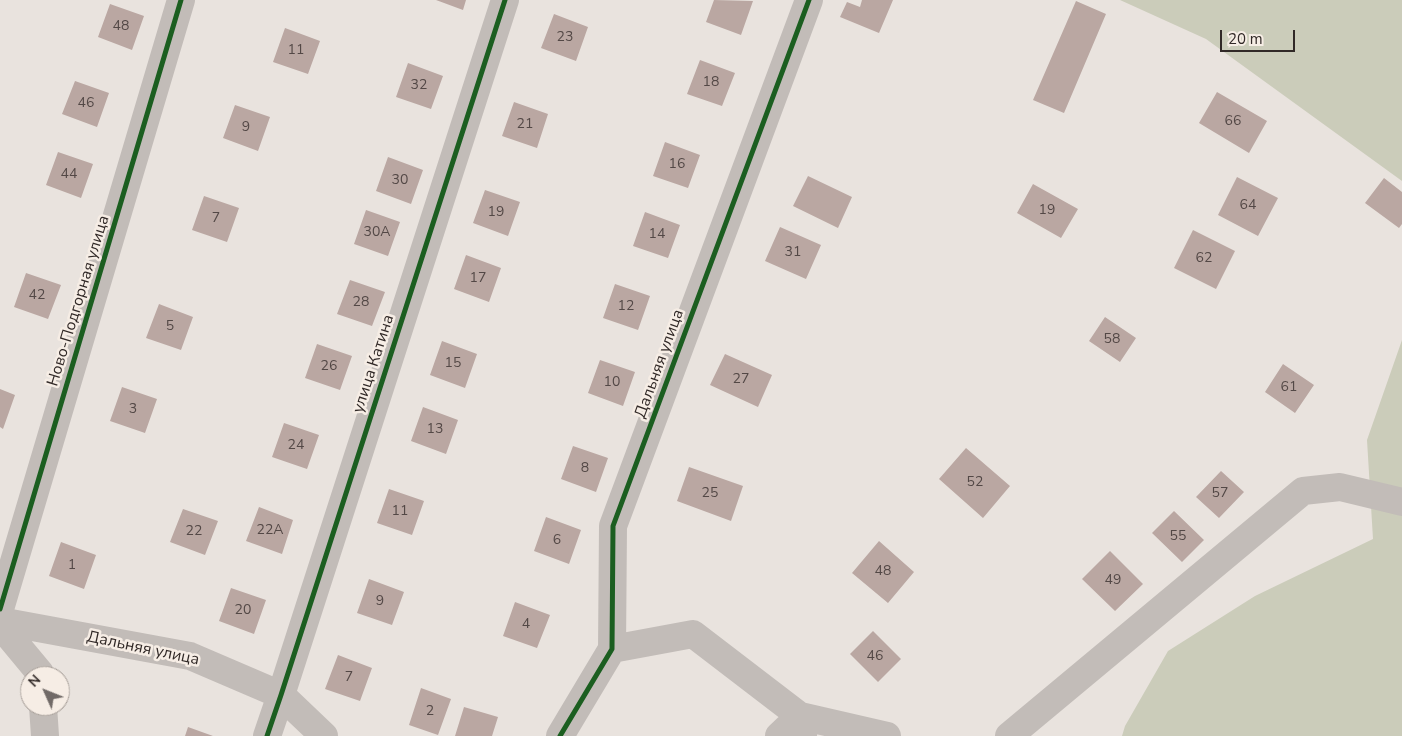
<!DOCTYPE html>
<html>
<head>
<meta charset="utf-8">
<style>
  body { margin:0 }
  #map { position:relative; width:1402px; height:736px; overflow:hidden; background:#e9e3de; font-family:"Nunito Sans",sans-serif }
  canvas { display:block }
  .north { position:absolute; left:20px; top:666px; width:50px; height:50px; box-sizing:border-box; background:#f6ede5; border:1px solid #a79f99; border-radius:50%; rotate:314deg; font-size:14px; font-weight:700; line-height:20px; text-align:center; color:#312927 }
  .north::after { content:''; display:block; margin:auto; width:18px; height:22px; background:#716a67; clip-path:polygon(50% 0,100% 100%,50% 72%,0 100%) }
  .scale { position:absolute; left:1220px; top:30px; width:75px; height:22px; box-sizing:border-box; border:2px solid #312927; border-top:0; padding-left:6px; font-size:15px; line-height:18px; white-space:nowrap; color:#312927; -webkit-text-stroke:4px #f6ede5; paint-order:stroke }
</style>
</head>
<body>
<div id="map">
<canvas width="1402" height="736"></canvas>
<div class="north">N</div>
<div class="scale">20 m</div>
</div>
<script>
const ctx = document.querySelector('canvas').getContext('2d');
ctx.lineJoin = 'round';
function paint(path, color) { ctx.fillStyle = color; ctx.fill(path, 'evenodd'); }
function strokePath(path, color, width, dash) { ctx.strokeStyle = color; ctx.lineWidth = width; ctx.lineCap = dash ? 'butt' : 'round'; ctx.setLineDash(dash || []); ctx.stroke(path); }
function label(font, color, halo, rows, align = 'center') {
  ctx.font = font + ' "Nunito Sans",sans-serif'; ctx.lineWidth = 5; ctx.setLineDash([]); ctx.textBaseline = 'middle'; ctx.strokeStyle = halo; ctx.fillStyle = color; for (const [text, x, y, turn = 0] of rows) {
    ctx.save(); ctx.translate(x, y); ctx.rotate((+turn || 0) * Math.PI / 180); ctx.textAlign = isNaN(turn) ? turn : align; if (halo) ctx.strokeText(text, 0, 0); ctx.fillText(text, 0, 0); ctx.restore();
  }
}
paint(new Path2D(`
  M1120 0H1402V181L1206 39Z
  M1402 340V736H1122L1125 726 1168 651 1255 596 1373 539 1367 440Z`), '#cbccba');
paint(new Path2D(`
  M436 0H466L463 10Z
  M714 0 753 1 741 35 706 22Z
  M862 0H893L879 33 840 17 847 2 860 7Z
  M1076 1 1106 14 1064 113 1033 100Z
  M110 4 144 16 132 50 98 37Z
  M554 14 588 27 576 61 541 48Z
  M285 28 320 41 308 74 273 62Z
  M700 60 735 73 722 106 687 94Z
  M408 63 443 76 431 109 396 97Z
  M75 81 109 93 97 127 62 114Z
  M1217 92 1267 121 1249 153 1199 123Z
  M514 102 548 114 537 148 502 136Z
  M235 105 270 117 258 151 223 138Z
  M665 142 700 155 688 188 653 176Z
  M58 152 93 164 81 198 46 185Z
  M388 157 423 170 411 204 376 191Z
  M808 176 852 197 838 228 793 206Z
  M1237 177 1278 198 1258 236 1218 215Z
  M1384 178 1402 192V224L1399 228 1365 203Z
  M1033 184 1078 209 1061 238 1017 213Z
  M485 190 520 202 508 236 473 223Z
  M204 196 239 208 227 242 192 230Z
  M366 210 400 222 388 256 354 244Z
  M645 212 680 225 668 258 633 246Z
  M780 227 821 245 806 279 765 261Z
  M1193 230 1235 251 1216 289 1174 268Z
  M466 255 501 268 489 302 454 289Z
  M26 273 61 285 48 319 14 307Z
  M350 280 385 292 372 326 337 314Z
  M615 284 650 296 638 330 603 318Z
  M159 304 193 317 181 350 146 338Z
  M1105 317 1136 338 1120 362 1089 341Z
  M442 341 477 354 465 388 430 375Z
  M317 344 352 356 340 390 305 378Z
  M725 354 772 375 758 407 710 385Z
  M600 360 635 372 623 406 588 393Z
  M1283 364 1314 385 1295 413 1265 392Z
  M122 387 157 399 145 433 110 421Z
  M0 389 15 395 3 429 0 427Z
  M423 407 458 420 446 454 411 441Z
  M284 423 319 435 307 469 272 457Z
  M573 446 608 458 596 492 561 479Z
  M966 448 1010 486 983 518 939 479Z
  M689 467 743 486 731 521 677 501Z
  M1221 471 1244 492 1219 518 1196 497Z
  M389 489 424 501 412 535 377 523Z
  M259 507 293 520 282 554 246 541Z
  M183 509 218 521 205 555 170 542Z
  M1174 511 1204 540 1182 562 1152 533Z
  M546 517 581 530 569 564 534 551Z
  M879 541 914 572 888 603 852 573Z
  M61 542 96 555 84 589 49 576Z
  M1110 551 1143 584 1115 611 1082 579Z
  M369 579 404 592 392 625 357 613Z
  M231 588 266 600 254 634 219 621Z
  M515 602 550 615 537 648 503 636Z
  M873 631 901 659 878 682 850 654Z
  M338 655 372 668 360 701 325 689Z
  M421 688 451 699 438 735 409 725Z
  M464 707 498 717 492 736H455Z
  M188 727 213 736H185Z`), '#baa7a2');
strokePath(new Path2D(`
  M0 609 181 0
  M0 621 190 656 281 695 324 736
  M0 625 40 673V676
  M612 649 693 634 800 716 779 736
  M43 706 45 736
  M803 735 800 716 887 736
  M267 736 281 695 505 0
  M560 736 612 649 613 526 809 0
  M1009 736 1303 491 1340 487 1402 502`), '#c2bcb8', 28);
strokePath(new Path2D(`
  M0 609 181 0
  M267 736 281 695 505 0
  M560 736 612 649 613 526 809 0`), '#1b5e20', 5);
label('14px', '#534846', null, [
  ["48",121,27],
  ["23",565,38],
  ["11",296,51],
  ["18",711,83],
  ["32",419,86],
  ["46",86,104],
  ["66",1233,122],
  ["21",525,125],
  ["9",246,128],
  ["16",677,165],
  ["44",69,175],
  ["30",400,181],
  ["64",1248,206],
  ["19",1047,211],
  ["19",496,213],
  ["7",216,219],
  ["30А",377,233],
  ["14",657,235],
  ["31",793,253],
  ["62",1204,259],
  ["17",478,279],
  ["42",37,296],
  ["28",361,303],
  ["12",626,307],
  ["5",170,327],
  ["58",1112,340],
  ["15",453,364],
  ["26",329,367],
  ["27",741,380],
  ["10",612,383],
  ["61",1289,388],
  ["3",133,410],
  ["13",435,430],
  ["24",296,446],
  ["8",585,469],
  ["52",975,483],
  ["25",710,494],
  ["57",1220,494],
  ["11",400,512],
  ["22А",270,531],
  ["22",194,532],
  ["55",1178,537],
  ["6",557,541],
  ["1",72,566],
  ["48",883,572],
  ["49",1113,581],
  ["9",380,602],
  ["20",243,611],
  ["4",526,625],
  ["46",875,657],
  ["7",349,678],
  ["2",430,712]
]);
label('16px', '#312927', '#f6ede5', [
  ["Ново-Подгорная улица",79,301,-73],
  ["улица Катина",374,364,-72],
  ["Дальняя улица",660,364,-70],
  ["Дальняя улица",143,649,12]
]);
</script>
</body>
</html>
